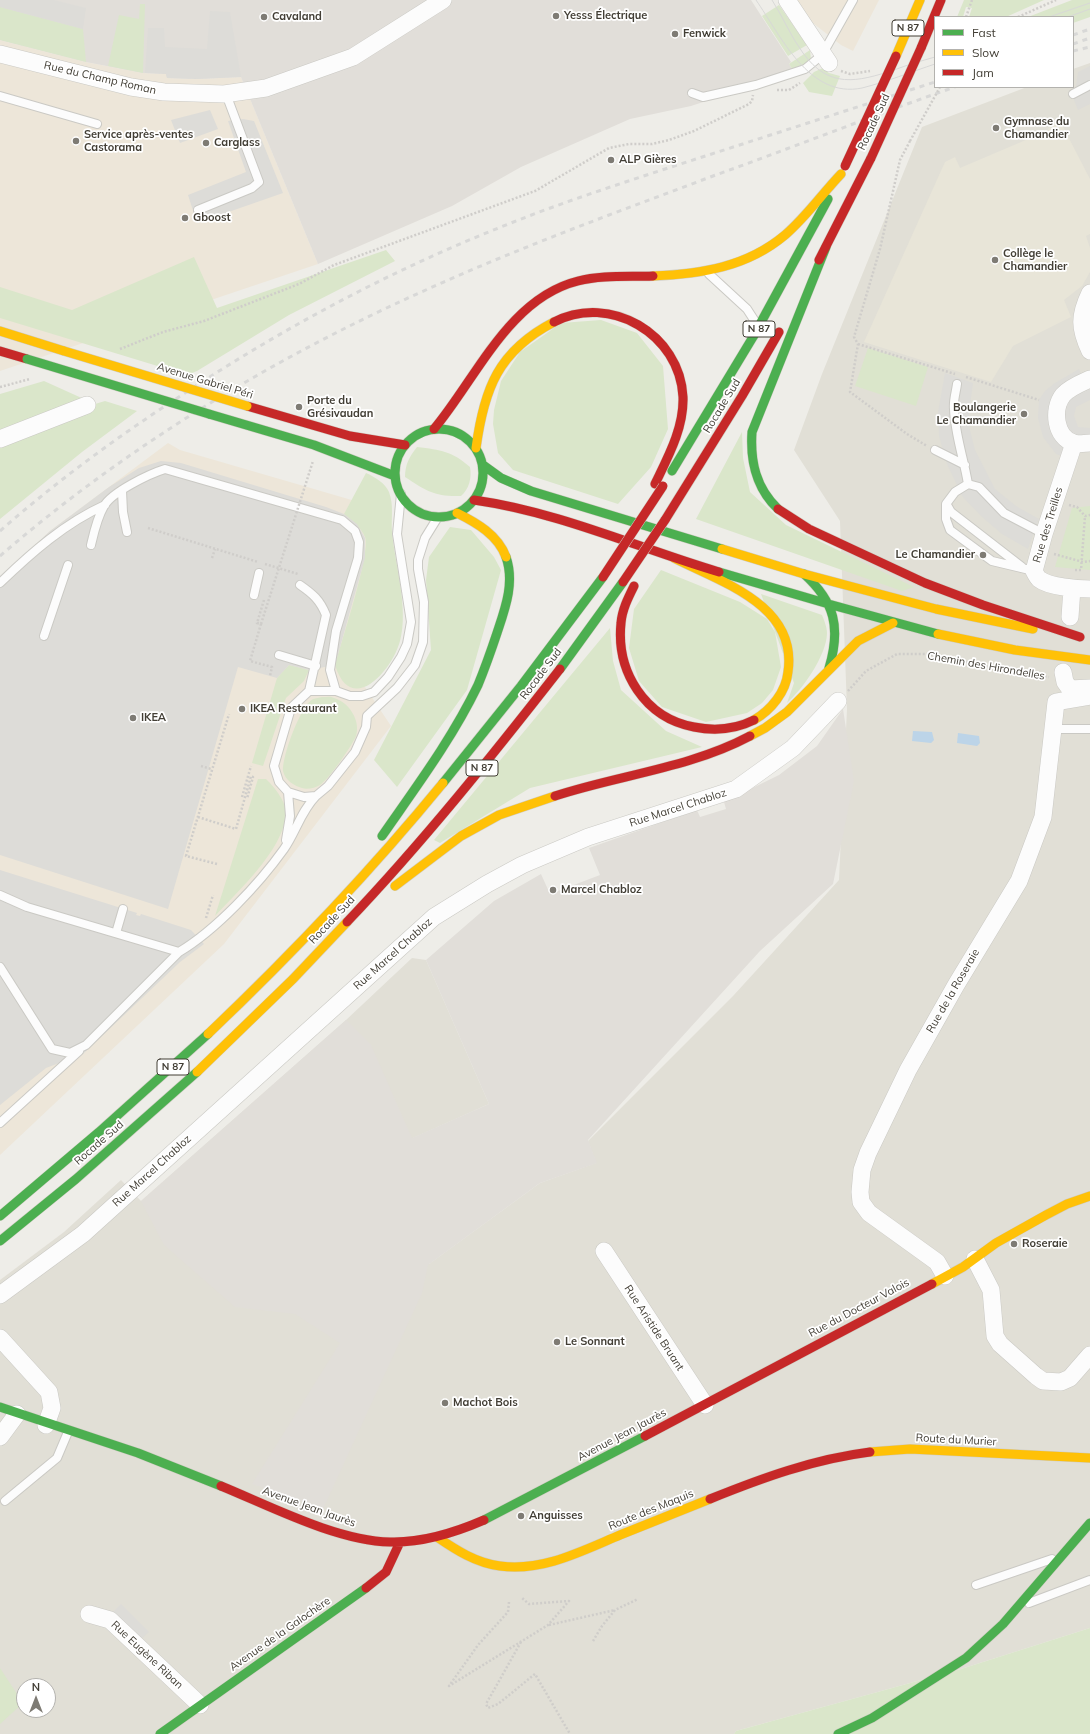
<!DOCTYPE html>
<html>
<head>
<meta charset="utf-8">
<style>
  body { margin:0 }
  #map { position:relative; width:1090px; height:1734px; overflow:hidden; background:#eeede8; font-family:Mulish,sans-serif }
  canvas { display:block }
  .legend { position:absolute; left:934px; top:16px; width:140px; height:72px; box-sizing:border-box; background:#fff; border:1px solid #b3b2ae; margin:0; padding:5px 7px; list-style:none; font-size:12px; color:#423e35 }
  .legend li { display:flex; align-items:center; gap:8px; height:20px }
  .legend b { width:20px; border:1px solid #b3b2ae }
  .north { position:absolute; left:16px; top:1678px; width:40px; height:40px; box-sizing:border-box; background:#fff; border:1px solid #b3b2ae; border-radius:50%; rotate:0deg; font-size:11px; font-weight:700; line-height:16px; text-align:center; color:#423e35 }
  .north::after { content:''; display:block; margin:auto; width:14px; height:18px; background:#7e7b74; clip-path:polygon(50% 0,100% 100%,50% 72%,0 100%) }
</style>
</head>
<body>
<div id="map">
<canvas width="1090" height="1734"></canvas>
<ul class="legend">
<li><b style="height:5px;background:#4caf50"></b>Fast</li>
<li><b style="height:5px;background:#ffc107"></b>Slow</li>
<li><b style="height:5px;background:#c62828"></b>Jam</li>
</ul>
<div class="north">N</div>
</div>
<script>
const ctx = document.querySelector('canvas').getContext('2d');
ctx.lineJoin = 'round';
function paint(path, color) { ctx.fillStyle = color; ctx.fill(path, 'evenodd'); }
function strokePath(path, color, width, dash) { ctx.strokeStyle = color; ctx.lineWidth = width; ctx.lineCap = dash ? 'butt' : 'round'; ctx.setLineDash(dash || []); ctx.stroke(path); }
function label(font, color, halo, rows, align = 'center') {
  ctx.font = font + ' Mulish,sans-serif'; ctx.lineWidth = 3.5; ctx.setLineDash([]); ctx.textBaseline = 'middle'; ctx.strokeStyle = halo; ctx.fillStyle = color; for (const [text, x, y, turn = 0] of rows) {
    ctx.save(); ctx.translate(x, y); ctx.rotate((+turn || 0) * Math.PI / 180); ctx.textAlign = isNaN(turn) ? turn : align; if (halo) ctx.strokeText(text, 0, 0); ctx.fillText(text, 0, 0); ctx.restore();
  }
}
paint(new Path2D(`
  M1090 63V1628L961 1669 736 1731 734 1734H0V1280L64 1232 121 1180 141 1201 346 1020 412 958 426 960 489 1104 413 1138 429 1264 540 1183 596 1163 588 1141 733 996 839 880 847 709 840 521 794 450 822 374 922 127 1027 87H1073V69ZM24 1686H48V1710H24Z`), '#e1dfd6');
paint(new Path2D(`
  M796 0H879L853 51 841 45 809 20Z
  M0 40 86 62 143 73 167 74 168 78 197 79 241 77 318 264 0 371Z
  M168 443 180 450 362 503 380 532 349 663 391 726 224 944 0 1155V578L50 531Z`), '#ede6d9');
paint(new Path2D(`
  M0 0H751L791 62 789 64 794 72 691 106 630 119 521 167 452 206 318 264 241 77 197 79 167 78 166 74 143 73 86 62 0 40Z
  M843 709 854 781 833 884 760 951 588 1140 597 1163 540 1183 428 1265 422 1293 323 1509 252 1484 340 1343 295 1314 235 1307 164 1245 141 1201 346 1020 371 1045 412 1138 489 1104 426 960 494 901 541 874 550 894 600 875 589 848 697 810 700 817 726 809 724 802 779 775 817 746Z`), '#e1ded9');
paint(new Path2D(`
  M1052 123H1061L1090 179V234L1086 236 1090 248V272L1082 286 1064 300 1071 317 1013 346 991 382 864 342 945 162 955 157 960 168 1047 131Z`), '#e8e5d8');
paint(new Path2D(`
  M964 0H1044L1006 17H969L972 8 966 7 963 17H957Z
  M1072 0H1090V17L1073 23V17H1028Z
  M140 4H145L143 73 108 66 119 15 139 19Z
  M779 5 807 45 788 56 762 16Z
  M0 7 83 29 86 62 0 40Z
  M810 50 811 60 794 72 789 64Z
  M823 68 829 73 840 76 832 96 809 92 803 83 814 72Z
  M386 250 395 261 289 315 197 371 187 375 0 318V287L72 310 194 257 217 308Z
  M601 320 637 333 663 366 668 429 651 467 618 504 513 470 498 453 493 424 494 410 501 381 520 352 561 323Z
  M868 348 928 367 916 406 855 386Z
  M44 381 95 404 105 401 137 411 82 452 0 519V394Z
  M742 432 743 458 750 492 786 525 914 587 902 591 696 519Z
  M417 447C441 450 452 451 470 467 472 478 469 489 461 496 436 497 426 491 405 477 405 465 409 457 417 447Z
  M366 473C375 477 385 483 389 492 394 505 391 518 392 532 395 565 409 608 400 641 392 671 351 717 335 665 341 643 371 552 365 537 361 527 352 521 344 514Z
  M1090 506V570L1055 567 1072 508Z
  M450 527 471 530 494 557 501 570 467 690 397 787 374 760 431 650 426 580 429 557Z
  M661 570 740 602 767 619 775 632 781 667 773 690 762 703 747 713 706 722 662 707 639 681 629 648 634 609Z
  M761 594 822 615C824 620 827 627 827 633 827 655 802 690 787 703L794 683Z
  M610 628 613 661 621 690 666 731 702 747 530 788 440 843 434 840Z
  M289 665 309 670 304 681 286 698 263 766 252 763 277 678Z
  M322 697C326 697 331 696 334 698 349 702 361 721 356 736 352 746 328 780 320 785 315 788 307 790 302 788 294 786 285 780 283 771 282 757 300 706 313 699 316 698 319 698 322 697Z
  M258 779H266C275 788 287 802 286 816 281 852 239 890 215 916Z
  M1090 1628V1734H734L736 1731 961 1669Z
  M0 1668 23 1703 0 1724Z`), '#dae6ca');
paint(new Path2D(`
  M0 0H54L86 8 83 29 0 7Z
  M210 11 230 12 241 77 197 79 167 78 166 74 145 73 148 28H164L165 47 207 49Z
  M1090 66V104L1078 110 1074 100 1078 72Z
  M210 110 218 129 180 143 171 120Z
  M243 119 254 121 283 193 197 223 188 195 246 172 228 121Z
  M1079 369 1083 379 1059 391 1050 403 1048 415 1049 427 1068 450 1065 457 1056 454 1043 437 1038 418 1039 400 1045 391 1055 383Z
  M945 373 973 383 969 413 970 430 975 450 995 489 1016 506 1039 519 1028 549 1002 534 981 516 962 496 947 464 939 436 938 412Z
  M1090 389V400L1076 407 1074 416 1078 427 1090 428V438L1077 439 1066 426 1063 411 1066 403 1073 396Z
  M161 461 181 463 326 507 344 514 357 524 365 538V558L335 665 309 670 289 665 277 678 238 667 168 909 0 855V578L50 531 109 487 139 468Z
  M0 870 137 913 136 915 140 916 141 914 191 930 204 944 180 962 83 1054 46 1068 0 1105Z
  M121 1604 149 1632 141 1639 113 1612Z`), '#dddcd8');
paint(new Path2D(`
  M913 731 932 732 934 740 931 743 912 741Z
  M958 733 979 736 980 743 977 746 957 743Z`), '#bcd4e8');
const lane = new Path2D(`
  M692 93 703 97 756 85 805 69 822 55 853 0
  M1073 94 1090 85
  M0 96 97 124
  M198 210 252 188 259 182 226 94
  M709 274 747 309 758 326
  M957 384C956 392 953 401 954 409 955 435 964 459 968 484
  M935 450 965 465
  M122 491 123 512 127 532
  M401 494 397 534 411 622 407 644 401 657 388 677 374 692 362 696H350L336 691H309L291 708 274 766 279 782 288 792 304 797 316 796 328 786 355 752 366 727 367 716 397 688 415 665 423 642 424 602 418 569V560L425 538 438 517
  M947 505 951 512 1022 567
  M91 545C94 532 97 518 104 506 112 492 149 474 165 469L342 520 355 531 359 542 358 558 336 631 330 670 336 691
  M1034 571 992 561 950 530 946 519V504L955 492 968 484 979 487 1004 513 1044 534
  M0 583C31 553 65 523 105 505
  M300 585C313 594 320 600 326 615L309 691
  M254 595 259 573
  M44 636 68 565
  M279 655 316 666
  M1053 729H1090
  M286 840 290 816 288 792
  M0 895 27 907 179 952C216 930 259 884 284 849 296 832 301 811 316 796
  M116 933 123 909
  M0 967 52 1049 70 1053 86 1045 179 952
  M0 1123 79 1051
  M5 1501 57 1458 68 1432
  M976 1585 1052 1559
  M1029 1603 1090 1580`);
const street = new Path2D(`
  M787 0 829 63
  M0 54 131 87 164 92 224 94 266 88 353 57 443 0
  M1090 293C1079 316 1079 328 1090 351
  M1090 379C1081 383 1069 388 1063 395 1052 409 1055 438 1074 443 1079 445 1085 443 1090 443
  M0 439 87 405
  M1074 443 1044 534 1034 571C1035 573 1037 577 1039 579 1049 587 1078 589 1090 589
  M1070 617 1072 588
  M1063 672 1065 682 1070 689 1090 688
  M604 1251 705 1405
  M975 1259 991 1290 995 1336 1000 1344 1036 1376 1043 1381 1061 1382 1070 1378 1090 1355
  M945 1276 937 1262 869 1213 861 1202 860 1192 862 1170 868 1153 908 1070 956 985 1019 881 1043 817 1056 702 1090 696
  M0 1295 83 1234 434 917 487 884 522 865 588 837 736 789 793 748 838 701
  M0 1338 49 1392 52 1408 46 1425
  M0 1437 17 1414
  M89 1614 110 1620 200 1705`);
const fast = new Path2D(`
  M209 414 314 445 395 476
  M395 473a44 44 0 1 1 88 0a44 44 0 1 1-88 0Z
  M483 465 501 478 531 491 722 549
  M672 471 753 337 828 199
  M778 509C756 488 750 462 752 432L826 247
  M719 572 832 605 938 634
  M804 574C835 602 841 628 829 668
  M560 669 623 582
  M443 783 521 686 603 577
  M382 836C416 787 452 739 478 685 485 668 491 651 497 633 505 609 515 583 506 557
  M0 1216 99 1132 208 1034
  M0 1241 76 1179 197 1072
  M0 1407 138 1453 221 1486
  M484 1520 645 1436
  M160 1734 366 1588
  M838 1734 872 1718 966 1658 1003 1624 1090 1523`);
const slow = new Path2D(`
  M896 56 920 0
  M653 276C701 274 747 267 785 235 806 217 822 194 841 174
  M0 331 64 351
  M476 448C484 389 498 351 554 322
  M457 513C477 523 498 535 506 557
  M722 549 804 574 936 609 1033 629
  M674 558C721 582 798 605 788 672 786 692 771 710 754 720
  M938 634 1015 650 1090 660
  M750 736 765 728 787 712 858 641 893 623
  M395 886 461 836 499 815 555 796
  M208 1034C291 955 370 872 443 783
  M197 1072 293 979 347 922
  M932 1284 963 1267 996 1243 1046 1215 1067 1204 1090 1196
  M870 1452 910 1449 1090 1458
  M437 1537C456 1550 476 1563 500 1566 542 1572 582 1551 620 1535 650 1523 680 1511 710 1499`);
const jam = new Path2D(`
  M921 48 941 0
  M819 260 871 158
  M554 322C610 293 680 334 683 397 684 428 668 457 655 484
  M0 351 27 359
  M247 406 350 436 405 445
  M434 429C476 379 509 298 578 281 602 275 628 277 653 276
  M474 500C559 512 638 548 719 572
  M778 509 809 529 925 583 983 605 1080 637
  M665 520 742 396 779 332
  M634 586C628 598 622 610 621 623 616 672 645 718 694 727 714 731 736 729 754 720
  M555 796C619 775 690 768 750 736
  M347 922C423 842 492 756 560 669
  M645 1436 932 1284
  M221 1486C270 1506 337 1541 390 1542 423 1543 454 1533 484 1520
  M710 1499C762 1478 814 1459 870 1452
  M366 1588 386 1572 400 1542`);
strokePath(lane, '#cac9c4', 10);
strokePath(street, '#cac9c4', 18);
strokePath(fast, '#cfccc2', 10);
strokePath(slow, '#cfccc2', 10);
strokePath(jam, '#cfccc2', 10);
strokePath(new Path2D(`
  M966 17 972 0
  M1018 17 1056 0
  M841 71 850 74 870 71
  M777 90H789L800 83
  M910 141 900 160 880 249 854 337 858 344 850 392 907 434 927 446
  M858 344 955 374
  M120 349 163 332 204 321 299 284 334 265 535 191 609 148 629 144H652L669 140 694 131 749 104 752 101 753 95
  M966 377 1039 400
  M0 387 30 379
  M1069 505 1077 507 1085 516 1090 515
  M148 528 258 562
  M1054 554 1083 562 1090 561
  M212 558 215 549
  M265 564 298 574
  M1075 570H1081L1085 516
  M264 600 257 623 261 624 250 661 272 667 270 676
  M848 691 866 671 897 654H928L1013 672 1049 677
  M201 766 211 769
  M242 797 251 766
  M198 817 236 829 251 776 253 777 247 799
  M217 864 186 856 229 714
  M206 918 213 895
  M509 1602 508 1612 478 1645 449 1686 548 1625 569 1601 529 1604 522 1598
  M549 1625 615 1610
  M593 1641 602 1626 615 1610 638 1599
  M521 1642 486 1704 488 1708 498 1704 535 1674 570 1734`), '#cfcdca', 2.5, [2, 2]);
strokePath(lane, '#fcfcfc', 8);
strokePath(street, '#fcfcfc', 17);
strokePath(fast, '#4caf50', 9);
strokePath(slow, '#ffc107', 9);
strokePath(jam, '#c62828', 9);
strokePath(new Path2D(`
  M756 0C781 36 809 99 862 88 886 82 911 72 935 64
  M772 0C783 17 791 37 803 53 829 89 857 82 894 70 907 65 921 61 935 57
  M1049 17 1090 3
  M1068 17 1090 9`), '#d8d8d7', 1);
strokePath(new Path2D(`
  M1073 35 1090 29
  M1073 44 1090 38
  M1073 51 1090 47
  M0 531C58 480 120 435 185 393 288 325 396 268 511 223 561 203 613 186 665 169 755 140 845 111 935 82
  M0 556C127 446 275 357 428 289 521 247 617 212 713 176 794 147 874 115 955 87`), '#d8d8d7', 3, [5, 5]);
const fastBridge = new Path2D(`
  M27 359 209 414`);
const slowBridge = new Path2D(`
  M64 351 247 406`);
const jamBridge = new Path2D(`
  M871 158 921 48
  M845 166 896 56
  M603 577 663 486
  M623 582 665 520`);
strokePath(fastBridge, '#cfccc2', 10, []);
strokePath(slowBridge, '#cfccc2', 10, []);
strokePath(jamBridge, '#cfccc2', 10, []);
strokePath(new Path2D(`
  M910 141 940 87
  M261 624 313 461`), '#cfcdca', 2.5, [2, 2]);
strokePath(fastBridge, '#4caf50', 9);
strokePath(slowBridge, '#ffc107', 9);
strokePath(jamBridge, '#c62828', 9);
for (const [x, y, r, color] of [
  [556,16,4,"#7e7b74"],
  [264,17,4,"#7e7b74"],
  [675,34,4,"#7e7b74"],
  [996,128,4,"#7e7b74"],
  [76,141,4,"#7e7b74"],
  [206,143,4,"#7e7b74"],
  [611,160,4,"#7e7b74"],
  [185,218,4,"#7e7b74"],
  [995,260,4,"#7e7b74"],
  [299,407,4,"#7e7b74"],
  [1024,414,4,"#7e7b74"],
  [983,555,4,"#7e7b74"],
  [242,709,4,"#7e7b74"],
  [133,718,4,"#7e7b74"],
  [553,890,4,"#7e7b74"],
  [1014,1244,4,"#7e7b74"],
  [557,1342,4,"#7e7b74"],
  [445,1403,4,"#7e7b74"],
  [521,1516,4,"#7e7b74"]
]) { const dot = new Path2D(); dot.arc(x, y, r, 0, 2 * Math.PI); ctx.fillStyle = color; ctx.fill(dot); strokePath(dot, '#fff', 1.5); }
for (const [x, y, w] of [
  [908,28,32],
  [759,329,32],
  [482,768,32],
  [173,1067,32]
]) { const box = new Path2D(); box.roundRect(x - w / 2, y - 8, w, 16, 3); ctx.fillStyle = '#fff'; ctx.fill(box); strokePath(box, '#423e35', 1); }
label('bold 10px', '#423e35', null, [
  ["N 87",908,28],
  ["N 87",759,329],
  ["N 87",482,768],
  ["N 87",173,1067]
]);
label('bold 11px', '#423e35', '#fff', [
  ["Yesss Électrique",564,16],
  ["Cavaland",272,17],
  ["Fenwick",683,34],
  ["Gymnase du",1004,122],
  ["Chamandier",1004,135],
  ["Service après-ventes",84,135],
  ["Castorama",84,148],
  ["Carglass",214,143],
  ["ALP Gières",619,160],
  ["Gboost",193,218],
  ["Collège le",1003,254],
  ["Chamandier",1003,267],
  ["Porte du",307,401],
  ["Grésivaudan",307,414],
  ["Boulangerie",1016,408,"right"],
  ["Le Chamandier",1016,421,"right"],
  ["Le Chamandier",975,555,"right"],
  ["IKEA Restaurant",250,709],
  ["IKEA",141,718],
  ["Marcel Chabloz",561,890],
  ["Roseraie",1022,1244],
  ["Le Sonnant",565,1342],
  ["Machot Bois",453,1403],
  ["Anguisses",529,1516]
], 'left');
label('11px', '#423e35', '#fff', [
  ["Rue du Champ Roman",100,78,13],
  ["Rocade Sud",874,122,-65],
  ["Avenue Gabriel Péri",205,381,17],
  ["Rocade Sud",722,406,-59],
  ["Rue des Treilles",1048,525,-73],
  ["Chemin des Hirondelles",986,666,10],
  ["Rocade Sud",541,674,-53],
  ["Rue Marcel Chabloz",678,808,-18],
  ["Rocade Sud",332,920,-47],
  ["Rue Marcel Chabloz",393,954,-42],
  ["Rue de la Roseraie",953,991,-60],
  ["Rocade Sud",99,1143,-41],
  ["Rue Marcel Chabloz",152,1171,-42],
  ["Rue du Docteur Valois",859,1308,-28],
  ["Rue Aristide Bruant",654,1328,57],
  ["Avenue Jean Jaurès",622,1435,-28],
  ["Route du Murier",956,1440,3],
  ["Avenue Jean Jaurès",309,1507,20],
  ["Route des Maquis",651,1510,-22],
  ["Avenue de la Galochère",280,1634,-35],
  ["Rue Eugène Riban",147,1655,43]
]);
</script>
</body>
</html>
